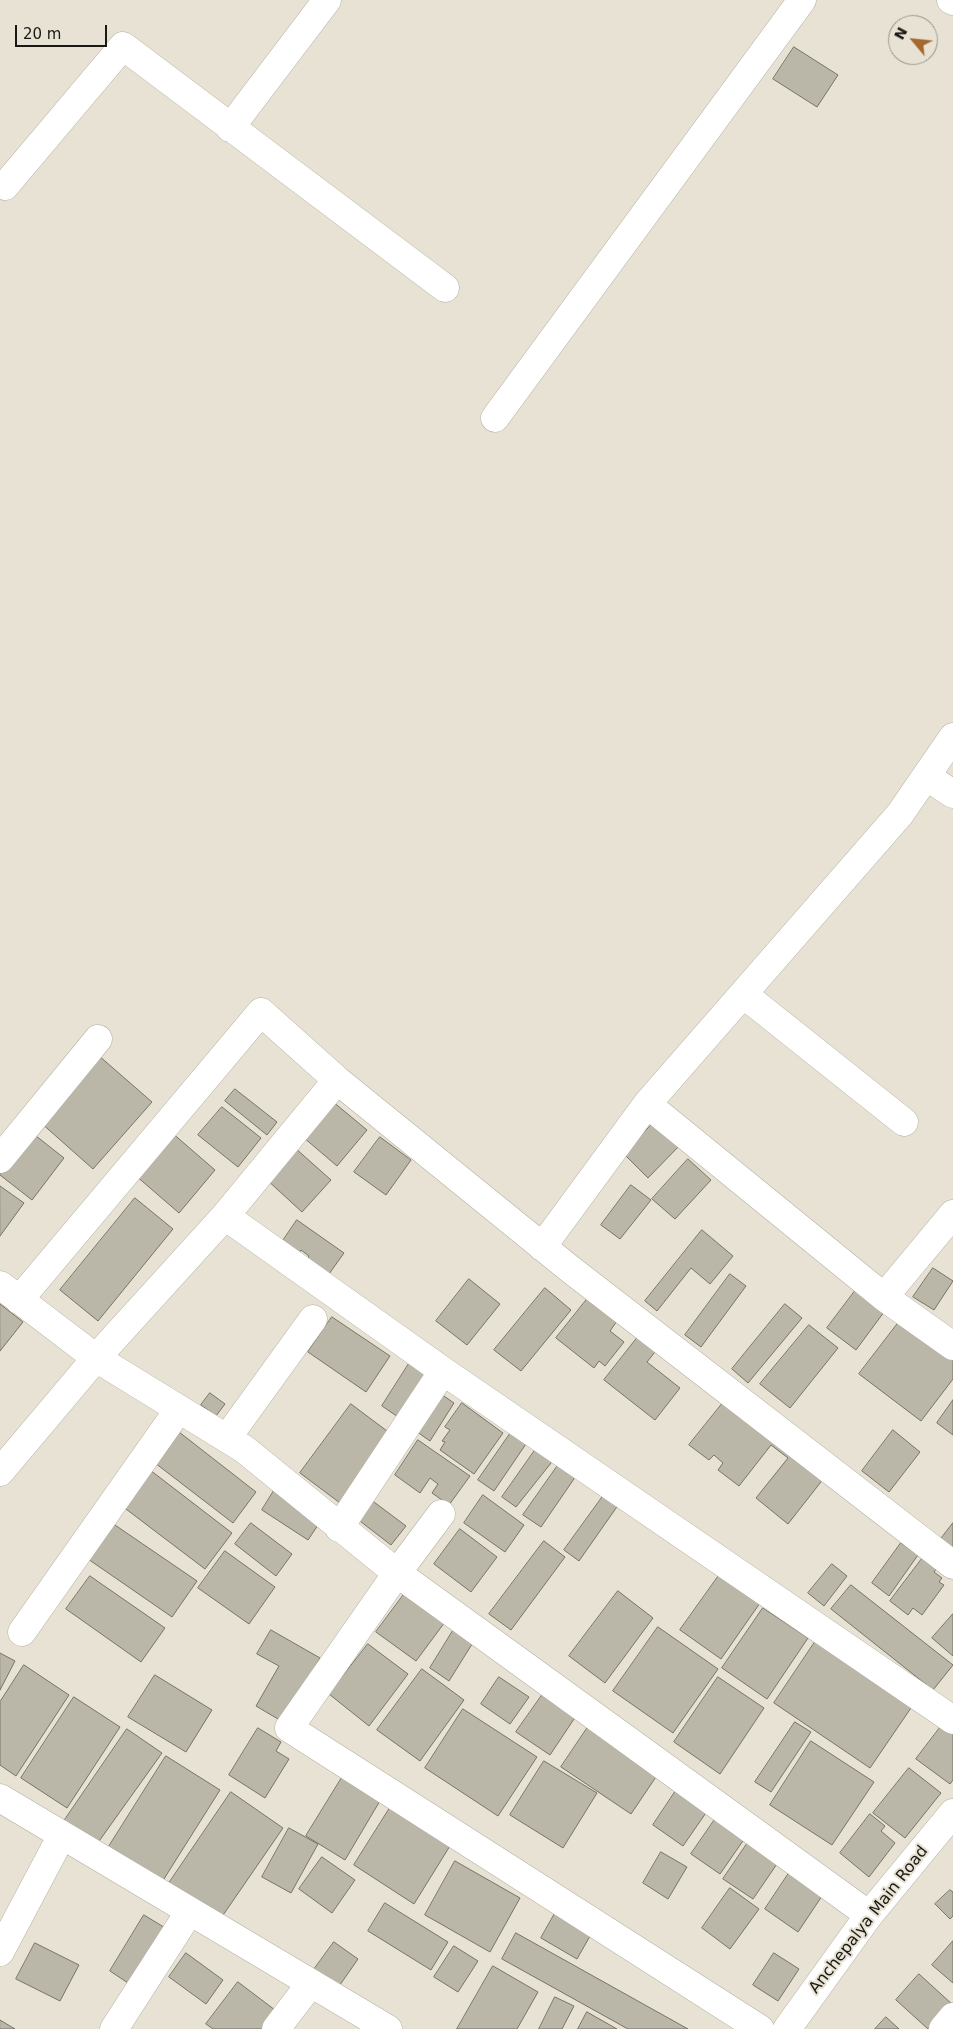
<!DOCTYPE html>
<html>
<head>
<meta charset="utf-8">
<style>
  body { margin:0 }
  #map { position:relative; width:953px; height:2029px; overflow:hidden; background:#e7e2d3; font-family:"DejaVu Sans",sans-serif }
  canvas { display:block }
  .north { position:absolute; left:888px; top:15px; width:50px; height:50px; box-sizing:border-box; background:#e7e2d3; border:1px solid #959186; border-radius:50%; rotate:298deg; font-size:14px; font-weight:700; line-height:20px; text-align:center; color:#1a1813 }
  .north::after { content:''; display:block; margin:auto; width:18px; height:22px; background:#a6682e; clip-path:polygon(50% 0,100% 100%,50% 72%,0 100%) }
  .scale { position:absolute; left:15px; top:25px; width:92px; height:22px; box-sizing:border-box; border:2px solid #1a1813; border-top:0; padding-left:6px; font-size:15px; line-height:18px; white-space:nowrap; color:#1a1813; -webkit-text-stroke:4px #e7e2d3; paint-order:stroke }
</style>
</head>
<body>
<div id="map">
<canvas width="953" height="2029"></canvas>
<div class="north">N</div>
<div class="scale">20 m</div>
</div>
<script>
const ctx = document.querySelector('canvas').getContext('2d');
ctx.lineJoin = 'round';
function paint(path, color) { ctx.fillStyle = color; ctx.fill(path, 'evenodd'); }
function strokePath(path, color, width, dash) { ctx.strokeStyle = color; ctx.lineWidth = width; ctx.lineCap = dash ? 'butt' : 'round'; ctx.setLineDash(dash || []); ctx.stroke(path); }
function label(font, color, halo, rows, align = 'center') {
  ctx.font = font + ' "DejaVu Sans",sans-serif'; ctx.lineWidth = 4; ctx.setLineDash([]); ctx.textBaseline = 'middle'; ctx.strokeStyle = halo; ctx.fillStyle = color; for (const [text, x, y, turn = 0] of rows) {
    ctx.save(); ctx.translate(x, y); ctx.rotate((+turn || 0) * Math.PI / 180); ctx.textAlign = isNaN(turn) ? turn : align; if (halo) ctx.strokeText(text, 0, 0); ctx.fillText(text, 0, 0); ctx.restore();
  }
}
const building = new Path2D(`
  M794 47 838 75 817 107 773 79Z
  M98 1055 152 1102 93 1169 40 1122Z
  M235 1089 277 1122 267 1135 225 1101Z
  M332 1101 367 1130 337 1166 303 1137Z
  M222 1107 261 1138 238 1167 198 1135Z
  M656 1120 681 1144 648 1178 624 1154Z
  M31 1132 64 1158 32 1200 0 1175Z
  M171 1132 215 1170 179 1213 135 1175Z
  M380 1137 411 1160 386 1195 354 1172Z
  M294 1147 331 1180 302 1212 266 1179Z
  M688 1159 711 1180 675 1219 652 1199Z
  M631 1185 651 1200 620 1239 601 1225Z
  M0 1186 24 1203 0 1236Z
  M135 1198 173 1229 98 1321 60 1290Z
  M297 1220 344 1253 324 1281 302 1266 309 1256 301 1250 294 1260 278 1248Z
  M702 1230 733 1256 710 1284 691 1268 657 1311 645 1301Z
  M933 1268 953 1281 934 1310 913 1297Z
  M730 1274 746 1286 701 1347 685 1335Z
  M469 1279 500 1304 467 1345 436 1321Z
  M858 1287 887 1308 856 1350 827 1328Z
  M545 1288 571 1310 521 1371 494 1350Z
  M588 1298 617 1321 610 1331 624 1342 605 1366 599 1361 594 1368 556 1338Z
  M0 1304 23 1322 0 1351Z
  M785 1304 802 1318 748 1383 732 1369Z
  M332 1317 390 1356 366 1392 308 1352Z
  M902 1318 953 1356V1379L921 1421 859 1374Z
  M809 1325 838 1348 790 1408 760 1384Z
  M641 1333 659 1347 647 1362 680 1388 655 1420 604 1380Z
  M410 1362 430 1375 401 1419 382 1406Z
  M438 1392 454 1403 430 1441 413 1429Z
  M210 1393 225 1404 216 1416 201 1405Z
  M726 1399 824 1478 788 1524 756 1498 788 1458 771 1445 739 1486 718 1470 723 1463 714 1455 709 1460 689 1445Z
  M953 1400V1435L937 1423Z
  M462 1403 503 1433 474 1474 440 1450 445 1442 442 1441 450 1430 445 1427Z
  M351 1404 391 1434 340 1503 300 1473Z
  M893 1430 920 1452 889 1492 862 1471Z
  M512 1431 528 1441 494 1491 478 1480Z
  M179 1432 256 1492 233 1523 155 1463Z
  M418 1440 470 1476 449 1505 432 1493 438 1484 430 1478 420 1493 395 1475Z
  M538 1446 555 1458 516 1507 502 1497Z
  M561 1461 578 1473 541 1527 523 1515Z
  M150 1470 232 1533 205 1569 122 1506Z
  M275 1489 322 1519 308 1540 262 1510Z
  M606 1492 621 1501 579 1561 564 1550Z
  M483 1495 524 1525 505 1552 464 1523Z
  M370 1499 406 1526 391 1545 356 1518Z
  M112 1523 197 1581 172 1617 88 1559Z
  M251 1523 292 1554 276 1576 235 1544Z
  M953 1523V1549L940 1540Z
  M460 1529 497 1557 471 1592 434 1564Z
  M544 1541 565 1557 511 1630 489 1614Z
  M901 1543 918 1555 889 1596 872 1583Z
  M225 1551 275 1587 249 1624 198 1588Z
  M924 1556 938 1567 934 1572 942 1578 939 1582 944 1585 922 1615 913 1608 908 1615 890 1601Z
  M832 1564 847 1576 824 1606 808 1593Z
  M720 1574 760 1603 721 1659 680 1630Z
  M90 1576 165 1628 141 1662 66 1609Z
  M851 1585 953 1665 933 1690 831 1609Z
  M618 1591 653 1618 605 1683 569 1656Z
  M405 1593 445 1622 416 1661 376 1632Z
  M763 1608 808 1638 767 1699 722 1668Z
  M953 1614V1656L932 1638Z
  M658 1627 718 1669 673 1733 613 1691Z
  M454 1629 474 1641 449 1681 430 1668Z
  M271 1630 320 1658 283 1722 256 1706 279 1666 257 1654Z
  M817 1639 913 1705 870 1768 774 1703Z
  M368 1644 408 1674 369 1726 329 1694Z
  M0 1653 15 1661 0 1690Z
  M24 1665 69 1695 16 1776 0 1765V1702Z
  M422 1669 464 1700 420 1761 377 1730Z
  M155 1675 212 1710 186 1752 128 1717Z
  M499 1677 529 1697 510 1724 481 1704Z
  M718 1677 764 1708 720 1774 674 1742Z
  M545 1691 578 1713 550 1755 516 1732Z
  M74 1697 120 1727 67 1808 21 1778Z
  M463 1709 537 1757 498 1816 425 1768Z
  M795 1722 811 1732 771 1792 755 1782Z
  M590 1724 660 1771 631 1814 561 1767Z
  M942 1725 953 1734V1780L950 1784 916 1759Z
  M258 1728 281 1742 276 1751 289 1759 265 1798 229 1775Z
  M127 1729 162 1753 97 1844 64 1821Z
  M811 1741 874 1782 832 1845 770 1805Z
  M166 1756 220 1790 162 1882 108 1848Z
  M544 1761 597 1793 563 1848 510 1815Z
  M909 1768 941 1793 905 1838 873 1813Z
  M346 1771 384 1794 345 1860 306 1836Z
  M679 1786 710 1807 683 1846 653 1825Z
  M231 1792 283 1828 219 1921 167 1886Z
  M393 1803 453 1841 414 1904 354 1865Z
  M870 1814 885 1826 881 1831 895 1843 869 1877 840 1853Z
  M718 1815 747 1835 720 1874 691 1854Z
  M289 1828 318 1844 291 1893 262 1877Z
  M751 1838 781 1858 753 1899 723 1879Z
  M661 1852 687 1867 668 1899 643 1883Z
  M322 1857 355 1880 332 1913 299 1889Z
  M455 1861 520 1898 490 1952 425 1915Z
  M793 1867 826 1890 798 1932 765 1909Z
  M730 1888 759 1909 730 1949 702 1928Z
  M950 1890 953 1892V1916L950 1919 935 1904Z
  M385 1903 448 1942 431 1970 368 1931Z
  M558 1908 594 1929 577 1959 541 1938Z
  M144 1915 167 1929 128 1983 110 1971Z
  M516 1933 688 2029H628L502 1959Z
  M953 1941V1983L932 1965Z
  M334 1942 358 1959 335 1992 310 1975Z
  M35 1943 79 1965 60 2001 16 1979Z
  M454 1946 478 1961 458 1992 434 1977Z
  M186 1953 223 1980 206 2004 169 1977Z
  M774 1953 799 1969 778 2001 753 1985Z
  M493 1966 538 1992 517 2029H457Z
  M919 1974 953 2005 940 2029H928L896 2000Z
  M238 1982 279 2013 268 2029H213L206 2024Z
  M555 1997 574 2006 562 2029H539Z
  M587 2012 617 2029H578Z
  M886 2017 899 2029H875Z
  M0 2020 15 2029H0Z`);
paint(building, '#bab6a8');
strokePath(building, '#777366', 1);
const minor = new Path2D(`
  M951 0 953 1
  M230 128 327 0
  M5 186 123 46 445 288
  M495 418 802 0
  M926 776 953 794
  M743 994 904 1122
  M647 1104 884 1297 953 1346
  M0 1159 98 1039
  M225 1216 443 1371 953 1720
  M542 1247 647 1104 900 814 953 737
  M0 1285 96 1358 244 1449 397 1573 869 1915
  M884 1297 953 1214
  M19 1300 261 1012 337 1080
  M227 1438 313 1319
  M0 1472 96 1358 225 1216 337 1080 570 1269 953 1565
  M441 1514 397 1573 289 1728 760 2029
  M339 1528 443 1371
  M22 1632 179 1409
  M0 1798 388 2029
  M0 1952 62 1835
  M114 2029 190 1911
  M276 2029 311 1983
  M787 2029 869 1915 953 1813
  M943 2029 953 2017`);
strokePath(minor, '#b5b0a2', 29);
strokePath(minor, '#fff', 28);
label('16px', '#1a1813', '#e7e2d3', [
  ["Anchepalya Main Road",869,1920,-52]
]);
</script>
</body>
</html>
